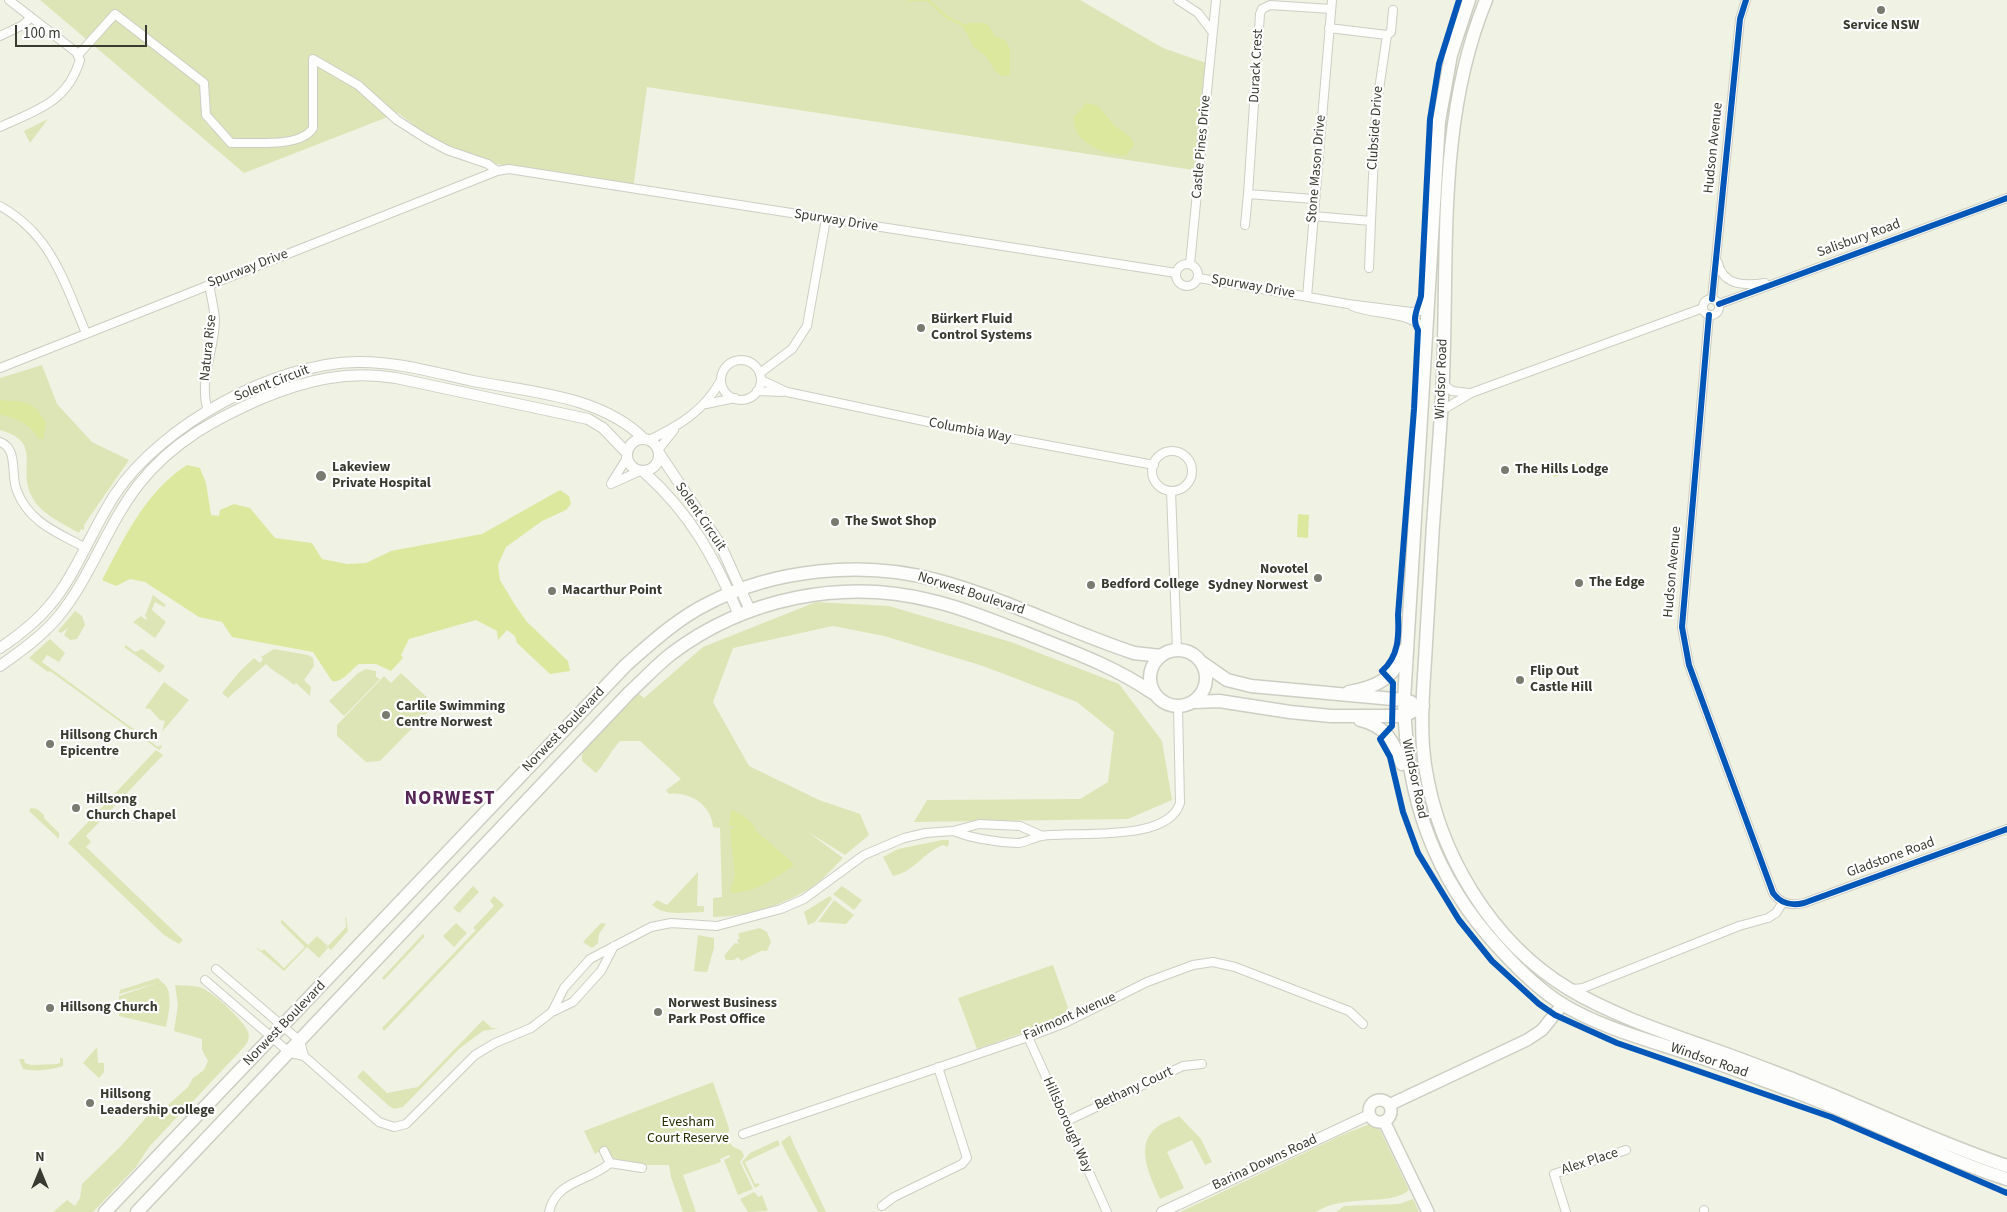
<!DOCTYPE html>
<html>
<head>
<meta charset="utf-8">
<style>
  body { margin:0 }
  #map { position:relative; width:2007px; height:1212px; overflow:hidden; background:#f0f2e4; font-family:"Source Sans 3",sans-serif }
  canvas { display:block }
  .north { position:absolute; left:15px; top:1147px; width:50px; height:50px; -webkit-text-stroke:4px #fff; paint-order:stroke; rotate:0deg; font-size:14px; font-weight:700; line-height:20px; text-align:center; color:#393b31 }
  .north::after { content:''; display:block; margin:auto; width:18px; height:22px; background:#393b31; clip-path:polygon(50% 0,100% 100%,50% 72%,0 100%) }
  .scale { position:absolute; left:15px; top:25px; width:132px; height:22px; box-sizing:border-box; border:2px solid #393b31; border-top:0; padding-left:6px; font-size:15px; line-height:18px; white-space:nowrap; color:#393b31; -webkit-text-stroke:4px #fff; paint-order:stroke }
</style>
</head>
<body>
<div id="map">
<canvas width="2007" height="1212"></canvas>
<div class="north">N</div>
<div class="scale">100 m</div>
</div>
<script>
const ctx = document.querySelector('canvas').getContext('2d');
ctx.lineJoin = 'round';
function paint(path, color) { ctx.fillStyle = color; ctx.fill(path, 'evenodd'); }
function strokePath(path, color, width, dash) { ctx.strokeStyle = color; ctx.lineWidth = width; ctx.lineCap = dash ? 'butt' : 'round'; ctx.setLineDash(dash || []); ctx.stroke(path); }
function label(font, color, halo, rows, align = 'center') {
  ctx.font = font + ' "Source Sans 3",sans-serif'; ctx.lineWidth = 4.5; ctx.setLineDash([]); ctx.textBaseline = 'middle'; ctx.strokeStyle = halo; ctx.fillStyle = color; for (const [text, x, y, turn = 0] of rows) {
    ctx.save(); ctx.translate(x, y); ctx.rotate((+turn || 0) * Math.PI / 180); ctx.textAlign = isNaN(turn) ? turn : align; if (halo) ctx.strokeText(text, 0, 0); ctx.fillText(text, 0, 0); ctx.restore();
  }
}
paint(new Path2D(`
  M40 0H1080L1163 48 1209 64 1200 171 647 87 633 189 487 162 445 148 398 113 244 173Z
  M48 119 30 143 24 131Z
  M42 365 57 404 92 442 129 460 84 525V530L81 529 79 533C62 523 40 514 31 495 18 466 43 442 0 430V378Z
  M153 595 166 605 164 607 155 602 152 610 166 622 155 638 133 622 141 616 146 620 147 618 145 616Z
  M816 602 889 606 1011 642 1119 684 1162 741 1172 800 1128 819 914 822 927 800 1080 799 1108 782 1114 732 1077 702 983 666 884 636 833 626 733 648 713 702 749 766 819 800 860 814 869 835 845 855 808 832 843 858C834 867 825 877 815 885 788 904 746 917 713 917V898L722 897 720 828 713 827C712 806 690 791 669 794L666 790 681 779 640 741H620C611 751 606 762 596 773L582 761V751L637 692 644 698 703 647Z
  M75 611 82 616 85 625 77 639 70 640 64 635 68 628 61 633 58 631Z
  M50 639 65 653 59 662 47 655 42 662 158 747 161 745 162 747 159 750 50 671 48 672 29 658Z
  M126 645 135 652 142 649 165 666 160 673 124 647Z
  M274 649 308 655 313 658 314 666 304 680 311 687 310 696 296 683 294 685C284 676 276 674 266 664L228 698 222 693 240 671 254 658 260 663 263 659 261 657Z
  M366 669 376 671V677L380 679 344 716 329 701 358 673Z
  M401 673 435 705 380 761 366 762 337 736V725L384 676 391 683Z
  M164 682 189 700 162 732 165 721 160 720 150 709 145 708Z
  M156 750 163 755 86 836 91 842 86 847 183 940 179 944 164 935 68 843Z
  M31 808 37 809 44 815V818L59 833V839L29 811Z
  M942 840H949L948 847 943 845C924 852 914 872 893 876L883 857 898 849Z
  M698 872 697 906H704V912C688 912 665 917 652 905L657 900 667 905Z
  M473 886 479 892 459 913 453 908Z
  M842 886 862 900 854 910 833 894Z
  M494 896 504 905 384 1031 382 1028 476 930 473 928 494 906 490 901Z
  M830 896 832 899 815 922 808 925 804 912Z
  M834 900 854 915 846 924 818 922Z
  M345 917H346L348 931 331 950 322 942 328 948 319 958 307 947 284 971 255 947 262 951 264 949 284 968 305 947 281 923V919L308 945 317 936 328 946 346 927Z
  M456 923 467 933 454 947 443 936Z
  M601 923 606 924 599 934 598 943 592 948 583 942Z
  M760 928 767 932 771 942 767 951H761L741 961 738 957 734 960H726L724 956 735 943 739 944 737 940 740 938 738 936 739 933Z
  M423 934 425 936 384 980 382 978Z
  M698 935 714 938V948L707 972 694 971Z
  M1053 965 1071 1016 977 1049 958 998Z
  M158 978C160 981 165 984 166 986 173 997 168 1016 166 1027L119 1016V996L158 983 119 994 120 990Z
  M175 985C184 986 194 985 202 988 213 992 245 1022 248 1032 250 1038 248 1042 244 1047L180 1115 168 1105 188 1087 193 1078 204 1070 208 1061 202 1050V1039L174 1031 178 1005Z
  M483 1020 492 1028H499L483 1031 460 1048 403 1107 394 1109 389 1106 357 1077 363 1070 387 1093 418 1087Z
  M97 1047 98 1063H104V1072L99 1078 83 1063Z
  M60 1058H63V1066C51 1070 36 1072 23 1069L19 1059H24L25 1063 31 1065 57 1064 60 1063Z
  M713 1082 729 1128 728 1139 732 1146 742 1151 744 1156 740 1162 753 1189 738 1195 724 1160 730 1157 729 1155 720 1159 721 1162 683 1175 696 1212H683L671 1177 669 1165H644L612 1159 606 1147 595 1154 584 1131Z
  M160 1102 178 1116 149 1147 136 1167 93 1212H53L67 1200 75 1206 80 1198 82 1184 120 1147Z
  M1179 1116 1201 1139 1212 1162 1205 1165 1192 1140 1167 1152 1184 1188 1160 1199C1151 1178 1133 1145 1157 1127 1163 1122 1172 1120 1179 1116Z
  M1370 1124 1380 1130 1409 1190C1391 1207 1344 1193 1316 1212H1180L1342 1135Z
  M790 1135 794 1145 826 1212H818L786 1152 781 1142Z
  M778 1140 780 1145 745 1162 755 1184 758 1183 760 1185 755 1188 742 1162 750 1153Z
  M754 1192 759 1197 762 1195 768 1211 748 1212 740 1199Z
  M1413 1199 1419 1212H1336L1344 1206 1399 1204Z`), '#dde5b6');
paint(new Path2D(`
  M968 23H984L989 26 995 36 1006 41 1010 50V75L1002 76 996 72 986 56 974 47 963 27Z
  M1086 103 1098 106 1115 126 1130 137 1134 144 1127 155C1106 157 1070 141 1074 117Z
  M0 400C25 403 31 398 46 423L43 439H39C29 423 17 419 0 414Z
  M1577 462 1579 468 1554 477 1552 471Z
  M187 465 200 468 206 483 211 515 219 516 220 510 234 504 250 508 275 538 312 543 322 559 347 564 366 563 391 551 482 534 560 490 569 496 571 504 566 510 542 521 506 547 498 565 500 580 515 605 527 622 568 661 570 671 550 674 517 643 515 636 507 630 498 640 497 631 476 620 409 639 401 655 403 658 391 671 376 664H359C350 670 343 683 332 681L313 652 232 637 222 622 199 617 145 582 130 579 116 586 102 580C125 537 145 492 187 465Z
  M1298 514 1309 515 1308 538 1297 537Z
  M731 810C740 812 754 822 756 831L793 863V866C775 878 754 893 732 893L730 890 735 876 730 830 736 826H729Z`), '#dce89d');
strokePath(new Path2D(`
  M908 0H928L948 18 965 26`), '#dce89d', 2.5);
const minor = new Path2D(`
  M1178 0 1198 13 1211 30
  M1329 28 1387 35 1391 32 1393 10
  M0 36 23 25 31 17
  M78 55 115 14 204 83 206 115 231 143C253 142 301 148 313 128V59L358 85 397 120 425 138 447 150 488 164 497 171
  M0 127C36 110 67 103 80 60L76 52 9 0
  M1314 199 1248 194 1260 14 1262 9 1270 5 1331 9
  M0 206C52 235 64 282 86 333
  M1313 216 1371 221 1376 110 1387 35
  M1245 225 1248 194
  M1718 263C1723 286 1746 286 1765 283
  M1176 275a11 11 0 1 1 22 0a11 11 0 1 1-22 0Z
  M1190 264 1216 0
  M1369 268 1371 221
  M1199 278 1348 304 1411 312 1420 311 1428 303
  M1307 297 1332 0
  M1703 307a8 8 0 1 1 16 0a8 8 0 1 1-16 0Z
  M1712 299 1740 19 1746 0
  M1719 304 2007 198
  M1352 306C1375 316 1410 310 1426 331
  M1709 315 1682 627 1689 665 1773 893C1781 904 1791 906 1804 903L2007 829
  M721 380a20 20 0 1 1 40 0a20 20 0 1 1-40 0Z
  M0 368 497 171 509 169 1176 273
  M760 373 792 349 807 326 826 219
  M761 380 787 392 971 431 1154 465
  M1443 384 1452 391 1469 393
  M757 391 782 392
  M706 404 735 398
  M208 411C198 380 215 350 215 319 214 308 211 296 209 284
  M1441 411 1471 393 1703 308
  M649 440C679 426 705 410 721 380
  M0 442C19 449 10 475 17 491 29 522 56 532 84 547
  M658 450 674 430
  M1152 471a20 20 0 1 1 40 0a20 20 0 1 1-40 0Z
  M612 482 627 458
  M611 484 640 471
  M1171 491 1177 650
  M953 831C974 839 994 842 1017 843 1025 843 1034 837 1042 836 1076 831 1168 843 1180 803L1178 707
  M216 969 300 1041 304 1056
  M205 980 290 1053 304 1056
  M1573 989 1583 988 1739 926 1768 918 1776 913 1783 902
  M552 1012 564 988 590 959 651 927 671 923 717 926 781 909 804 899 864 855 904 838 926 833 953 831 979 824 1020 826 1042 836
  M1028 1037 1107 1212
  M304 1056 379 1122 394 1127 406 1124 475 1055 495 1043 531 1028 552 1012 573 1002 601 971 614 946
  M1067 1121 1183 1066 1202 1064
  M743 1134 1028 1037 1065 1023 1147 982 1193 965 1213 962 1235 967 1349 1011 1363 1024
  M604 1151 610 1163 642 1168
  M882 1206 894 1197 962 1164 967 1158 938 1067
  M1704 1210V1212
  M549 1212C556 1180 589 1182 610 1163
  M1566 1212 1554 1174 1626 1150`);
const tertiary = new Path2D(`
  M627 455a16 16 0 1 1 32 0a16 16 0 1 1-32 0Z
  M659 453 720 544 750 610
  M644 472C691 514 714 557 739 615
  M0 648C18 636 36 622 50 605 76 575 93 527 116 493 162 425 274 363 357 362 396 361 435 373 473 381 530 392 602 396 644 439
  M0 666C21 651 42 636 58 617 91 577 107 525 139 484 172 442 215 419 263 398 306 380 348 370 396 378L588 419 603 428 627 453
  M1162 1212 1369 1115`);
const secondary = new Path2D(`
  M1369 1111a11 11 0 1 1 22 0a11 11 0 1 1-22 0Z
  M1389 1105 1527 1040 1542 1030 1563 1004
  M1384 1121 1428 1212`);
const primary = new Path2D(`
  M1469 0 1451 55 1439 121 1404 700C1406 796 1433 877 1499 948 1518 969 1538 989 1562 1004 1603 1029 1653 1041 1699 1057 1733 1068 1767 1082 1801 1094 1871 1120 1937 1157 2007 1179
  M1486 0C1432 131 1451 277 1441 415 1435 491 1430 567 1426 643 1424 683 1419 725 1425 765 1438 853 1491 942 1569 989 1613 1015 1661 1031 1709 1048 1738 1058 1766 1069 1795 1080 1866 1108 1935 1142 2007 1166
  M1150 678a28 28 0 1 1 56 0a28 28 0 1 1-56 0Z
  M1201 662 1227 680 1251 686 1404 700 1411 702
  M1349 692C1376 687 1395 679 1402 651
  M1194 702 1219 701 1290 712 1331 716H1404L1423 706
  M1360 720C1386 726 1393 741 1402 764
  M105 1212 626 665C651 643 677 619 707 604 774 569 863 560 936 580 1004 598 1067 631 1134 653L1161 656
  M137 1212 629 693C643 680 656 666 671 654 745 598 843 578 933 601 964 608 993 621 1023 632 1068 650 1112 665 1153 693`);
strokePath(minor, '#cccec3', 10);
strokePath(tertiary, '#cccec3', 12);
strokePath(secondary, '#cccec3', 14);
strokePath(primary, '#cccec3', 15);
strokePath(minor, '#fdfdfb', 8);
strokePath(tertiary, '#fdfdfb', 10);
strokePath(secondary, '#fdfdfb', 11);
strokePath(primary, '#fdfdfb', 12);
strokePath(new Path2D(`
  M1459 0 1439 64 1430 119 1421 296C1418 308 1411 319 1418 330L1414 409 1398 615C1399 636 1399 656 1382 671L1393 683 1392 726 1380 739 1390 757 1403 812 1418 853 1459 920 1492 961 1539 1004 1555 1015 1617 1043 1831 1117 2007 1193
  M1712 299 1740 19 1746 0
  M1719 304 2007 198
  M1709 315 1682 627 1689 665 1773 893C1781 904 1791 906 1804 903L2007 829`), '#0057b8', 6);
for (const [x, y, r, color] of [
  [1881,10,5,"#797b70"],
  [921,328,5,"#797b70"],
  [1505,470,5,"#797b70"],
  [321,476,6,"#797b70"],
  [835,522,5,"#797b70"],
  [1318,578,5,"#797b70"],
  [1579,583,5,"#797b70"],
  [1091,585,5,"#797b70"],
  [552,591,5,"#797b70"],
  [1520,680,5,"#797b70"],
  [386,715,5,"#797b70"],
  [50,744,5,"#797b70"],
  [76,808,5,"#797b70"],
  [50,1008,5,"#797b70"],
  [658,1012,5,"#797b70"],
  [90,1103,5,"#797b70"]
]) { const dot = new Path2D(); dot.arc(x, y, r, 0, 2 * Math.PI); ctx.fillStyle = color; ctx.fill(dot); strokePath(dot, '#fff', 2); }
label('bold 14px', '#393b31', '#fff', [
  ["Service NSW",1881,26,"center"],
  ["Bürkert Fluid",931,320],
  ["Control Systems",931,336],
  ["Lakeview",332,468],
  ["Private Hospital",332,484],
  ["The Hills Lodge",1515,470],
  ["The Swot Shop",845,522],
  ["Novotel",1308,570,"right"],
  ["Sydney Norwest",1308,586,"right"],
  ["The Edge",1589,583],
  ["Bedford College",1101,585],
  ["Macarthur Point",562,591],
  ["Flip Out",1530,672],
  ["Castle Hill",1530,688],
  ["Carlile Swimming",396,707],
  ["Centre Norwest",396,723],
  ["Hillsong Church",60,736],
  ["Epicentre",60,752],
  ["Hillsong",86,800],
  ["Church Chapel",86,816],
  ["Norwest Business",668,1004],
  ["Park Post Office",668,1020],
  ["Hillsong Church",60,1008],
  ["Hillsong",100,1095],
  ["Leadership college",100,1111]
], 'left');
label('14px', '#393b31', '#fff', [
  ["Durack Crest",1257,66,-87],
  ["Clubside Drive",1376,128,-86],
  ["Castle Pines Drive",1202,147,-85],
  ["Hudson Avenue",1714,148,-84],
  ["Stone Mason Drive",1317,169,-85],
  ["Spurway Drive",836,221,9],
  ["Salisbury Road",1859,239,-20],
  ["Spurway Drive",248,269,-21],
  ["Spurway Drive",1253,287,10],
  ["Natura Rise",209,348,-84],
  ["Windsor Road",1442,379,-88],
  ["Solent Circuit",272,384,-21],
  ["Columbia Way",970,431,11],
  ["Solent Circuit",700,517,56],
  ["Hudson Avenue",1673,572,-85],
  ["Norwest Boulevard",971,594,18],
  ["Norwest Boulevard",564,730,-46],
  ["Windsor Road",1414,779,78],
  ["Gladstone Road",1891,858,-20],
  ["Fairmont Avenue",1070,1017,-24],
  ["Norwest Boulevard",285,1024,-46],
  ["Windsor Road",1709,1061,19],
  ["Bethany Court",1134,1089,-25],
  ["Hillsborough Way",1067,1125,66],
  ["Alex Place",1590,1162,-18],
  ["Barina Downs Road",1265,1163,-25]
]);
label('14px', '#282d02', '#fff', [
  ["Evesham",688,1123],
  ["Court Reserve",688,1139]
]);
ctx.letterSpacing = '1px';
label('bold 19px', '#572758', '#fff', [
  ["NORWEST",450,800]
]);
ctx.letterSpacing = '0px';
</script>
</body>
</html>
